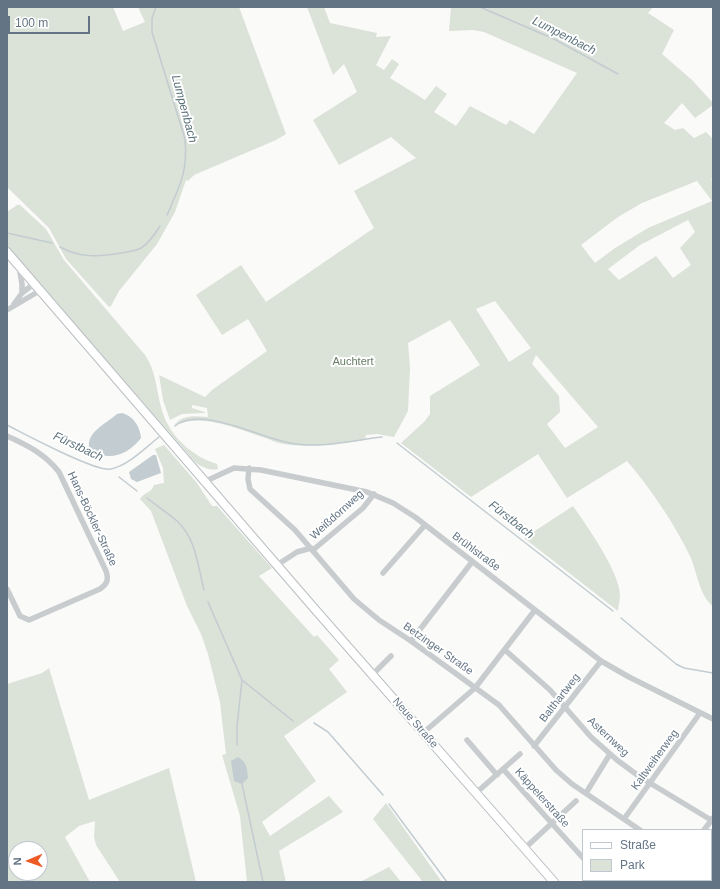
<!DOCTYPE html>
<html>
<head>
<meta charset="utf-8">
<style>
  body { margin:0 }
  #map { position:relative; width:720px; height:889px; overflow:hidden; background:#fafaf8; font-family:Arial,sans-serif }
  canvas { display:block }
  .frame { position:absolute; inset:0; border:8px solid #637484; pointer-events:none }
  .legend { position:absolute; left:582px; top:829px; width:130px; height:52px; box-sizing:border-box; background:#fff; border:1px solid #c1c7ce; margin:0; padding:5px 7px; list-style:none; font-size:12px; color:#637484 }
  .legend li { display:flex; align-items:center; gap:8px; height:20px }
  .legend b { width:20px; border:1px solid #c1c7ce }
  .north { position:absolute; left:8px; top:841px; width:40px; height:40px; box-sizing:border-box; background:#fff; border:1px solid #c1c7ce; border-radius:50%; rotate:268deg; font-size:11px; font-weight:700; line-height:16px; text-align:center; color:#637484 }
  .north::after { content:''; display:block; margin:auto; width:14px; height:18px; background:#ec5b26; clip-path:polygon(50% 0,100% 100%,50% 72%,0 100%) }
  .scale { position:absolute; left:8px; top:16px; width:82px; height:18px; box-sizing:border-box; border:2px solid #637484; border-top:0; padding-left:5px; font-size:12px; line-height:14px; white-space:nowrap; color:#637484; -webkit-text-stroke:3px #fff; paint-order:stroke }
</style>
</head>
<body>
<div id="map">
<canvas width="720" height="889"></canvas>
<div class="frame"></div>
<ul class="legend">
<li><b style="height:5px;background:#fff"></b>Straße</li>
<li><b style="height:11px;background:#dbe2d8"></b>Park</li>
</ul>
<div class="north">N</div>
<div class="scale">100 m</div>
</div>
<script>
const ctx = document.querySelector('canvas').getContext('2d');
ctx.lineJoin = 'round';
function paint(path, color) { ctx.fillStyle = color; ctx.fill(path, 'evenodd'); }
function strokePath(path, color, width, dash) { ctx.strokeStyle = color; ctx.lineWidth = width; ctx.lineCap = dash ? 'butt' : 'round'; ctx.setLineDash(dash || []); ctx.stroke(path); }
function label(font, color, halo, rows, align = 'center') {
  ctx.font = font + ' Arial,sans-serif'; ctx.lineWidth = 4; ctx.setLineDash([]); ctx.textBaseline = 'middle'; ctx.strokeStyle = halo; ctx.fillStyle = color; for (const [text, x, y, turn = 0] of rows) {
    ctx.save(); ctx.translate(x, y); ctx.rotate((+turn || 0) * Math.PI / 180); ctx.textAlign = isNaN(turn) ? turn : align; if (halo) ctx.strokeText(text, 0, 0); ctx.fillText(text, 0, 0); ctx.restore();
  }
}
paint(new Path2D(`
  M7 7H113L123 31 145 22 138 7H239L286 134 276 140 194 175 188 181 186 180 175 212 157 244 119 291 111 306 109 307 66 259 49 228 7 187Z
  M307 7H324L330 23 377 33 376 37 391 36 376 65 384 70 392 59 399 64 390 78 425 100 436 86 447 94 434 112 456 126 470 106 506 125 510 120 534 134 577 73 484 32 473 30 449 31 451 7H653L648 13 674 30 662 54 692 80 713 103V105L695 118 682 103 664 123 675 130 683 128 694 138 706 132 713 139V178L711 179 713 182V606C699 596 697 571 690 556 674 523 651 489 627 461L567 498 538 454 471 497 401 443 425 421 430 414V396L480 365 450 320 408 343 410 368 408 411 394 437 377 434 366 435 365 440C337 444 311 448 283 444 278 443 273 441 268 439 240 430 202 412 174 426 181 414 196 416 208 417L207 408 192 405V408L205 412V413L182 414 170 420 163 400 159 375 205 397 212 390 267 351 248 319 222 335 196 295 241 265 266 302 374 228 354 191 416 158 391 137 339 165 313 120 357 92 344 64 333 75ZM697 181 712 201 648 228 615 248 595 263 581 245 618 217 642 203ZM688 220 695 232 680 248 691 265 673 278 656 256 619 280 608 269 640 245ZM495 301 531 348 509 362 476 309ZM536 355 598 427 565 448 547 424 560 412 559 396 532 364Z
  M17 205H20L46 229 64 260 145 355C156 371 156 389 161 407 168 435 191 456 217 464L218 469C209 471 203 467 196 463L7 247V212Z
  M164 445 197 483 212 506H217L272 568 259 576 314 637 317 635 339 660 329 669 347 692 284 736 316 781 262 822 270 836 329 796 343 812 279 851 286 882H247L240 816 222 755 226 754 220 702 208 654 201 634 187 606 151 511 140 499C144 492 152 493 154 485L164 483 163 468 155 449Z
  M573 506C587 526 620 572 620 596 620 601 618 606 618 611L524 538Z
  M49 668 89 800 169 768 196 882H120L96 845 94 837 95 821 79 826 65 837 90 882H7V684L42 673ZM16 849H40V873H16Z
  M386 803 442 882H423L373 819Z
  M389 867 401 882H360Z`), '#dbe2d8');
paint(new Path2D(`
  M122 413C133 416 140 426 141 438 128 455 109 462 90 450 84 433 106 424 117 414Z
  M153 455H156L161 473 137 482 131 479 129 472Z
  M238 757C247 762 247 769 248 778L242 784 234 781 231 761Z`), '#c2ccd1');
strokePath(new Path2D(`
  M156 7 152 18V32L185 139C188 172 180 185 167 215
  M480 7 554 39 618 74
  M7 233 52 243
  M60 247C80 258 99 257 121 253 127 252 134 251 139 249 148 245 155 234 160 226
  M7 425C25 434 95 472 111 469 129 465 145 448 159 437
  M175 426C203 404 264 441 296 444 324 448 354 440 382 437
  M397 443 613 611
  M119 477 137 491
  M147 498C157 506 168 513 177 521 196 538 198 567 204 590
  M208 602 242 680 237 726V745
  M621 618 676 664 684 668 713 673
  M242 680 293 721
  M314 723 328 732 383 795
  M242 784 263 882
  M389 804 447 882`), '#c2ccd1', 1.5);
const secondary = new Path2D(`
  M7 252 313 607 554 882`);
strokePath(secondary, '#babfc4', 10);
strokePath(new Path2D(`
  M19 267 22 284V293
  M14 304 22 293 35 283
  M7 310 41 290
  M7 436C27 445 45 454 59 472L106 571C109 580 107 584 100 589L29 620 20 616 7 589
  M249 468 248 479 250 489 295 530 354 599 379 620 411 641 499 705 556 770 572 784 640 830
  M206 481 234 468 261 470 367 492 393 503 415 517 601 661 629 677 713 719
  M313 550 363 508 374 494
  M277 565 297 552 311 548
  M383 573 425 525
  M411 641 472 562
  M505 650 550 690 591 737 617 760 640 777 711 820
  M373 674 391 656
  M423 733 475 688 535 610
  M467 740 497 775
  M534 746 601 661
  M503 769 583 858
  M476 793 520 754
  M586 793 610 754
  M624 819 700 713
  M704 830 713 818
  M525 848 576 801
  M606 880 608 882
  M711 880 713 882
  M651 881 652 882
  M590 882 592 880`), '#c8cccf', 5.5);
strokePath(secondary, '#fff', 8);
label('11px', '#667b63', '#fff', [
  ["Auchtert",353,362]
]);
label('11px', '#637484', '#fff', [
  ["Weißdornweg",337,515,-42],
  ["Hans-Böckler-Straße",92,519,65],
  ["Brühlstraße",476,552,37],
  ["Betzinger Straße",438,649,35],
  ["Balthartweg",560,698,-52],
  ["Neue Straße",415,723,49],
  ["Asternweg",608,737,43],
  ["Kaltweiherweg",655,760,-54],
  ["Käppelerstraße",542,798,48]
]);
label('italic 12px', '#5e747d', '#fff', [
  ["Lumpenbach",564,36,27],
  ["Lumpenbach",184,109,75],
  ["Fürstbach",78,447,25],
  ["Fürstbach",511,520,38]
]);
</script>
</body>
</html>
